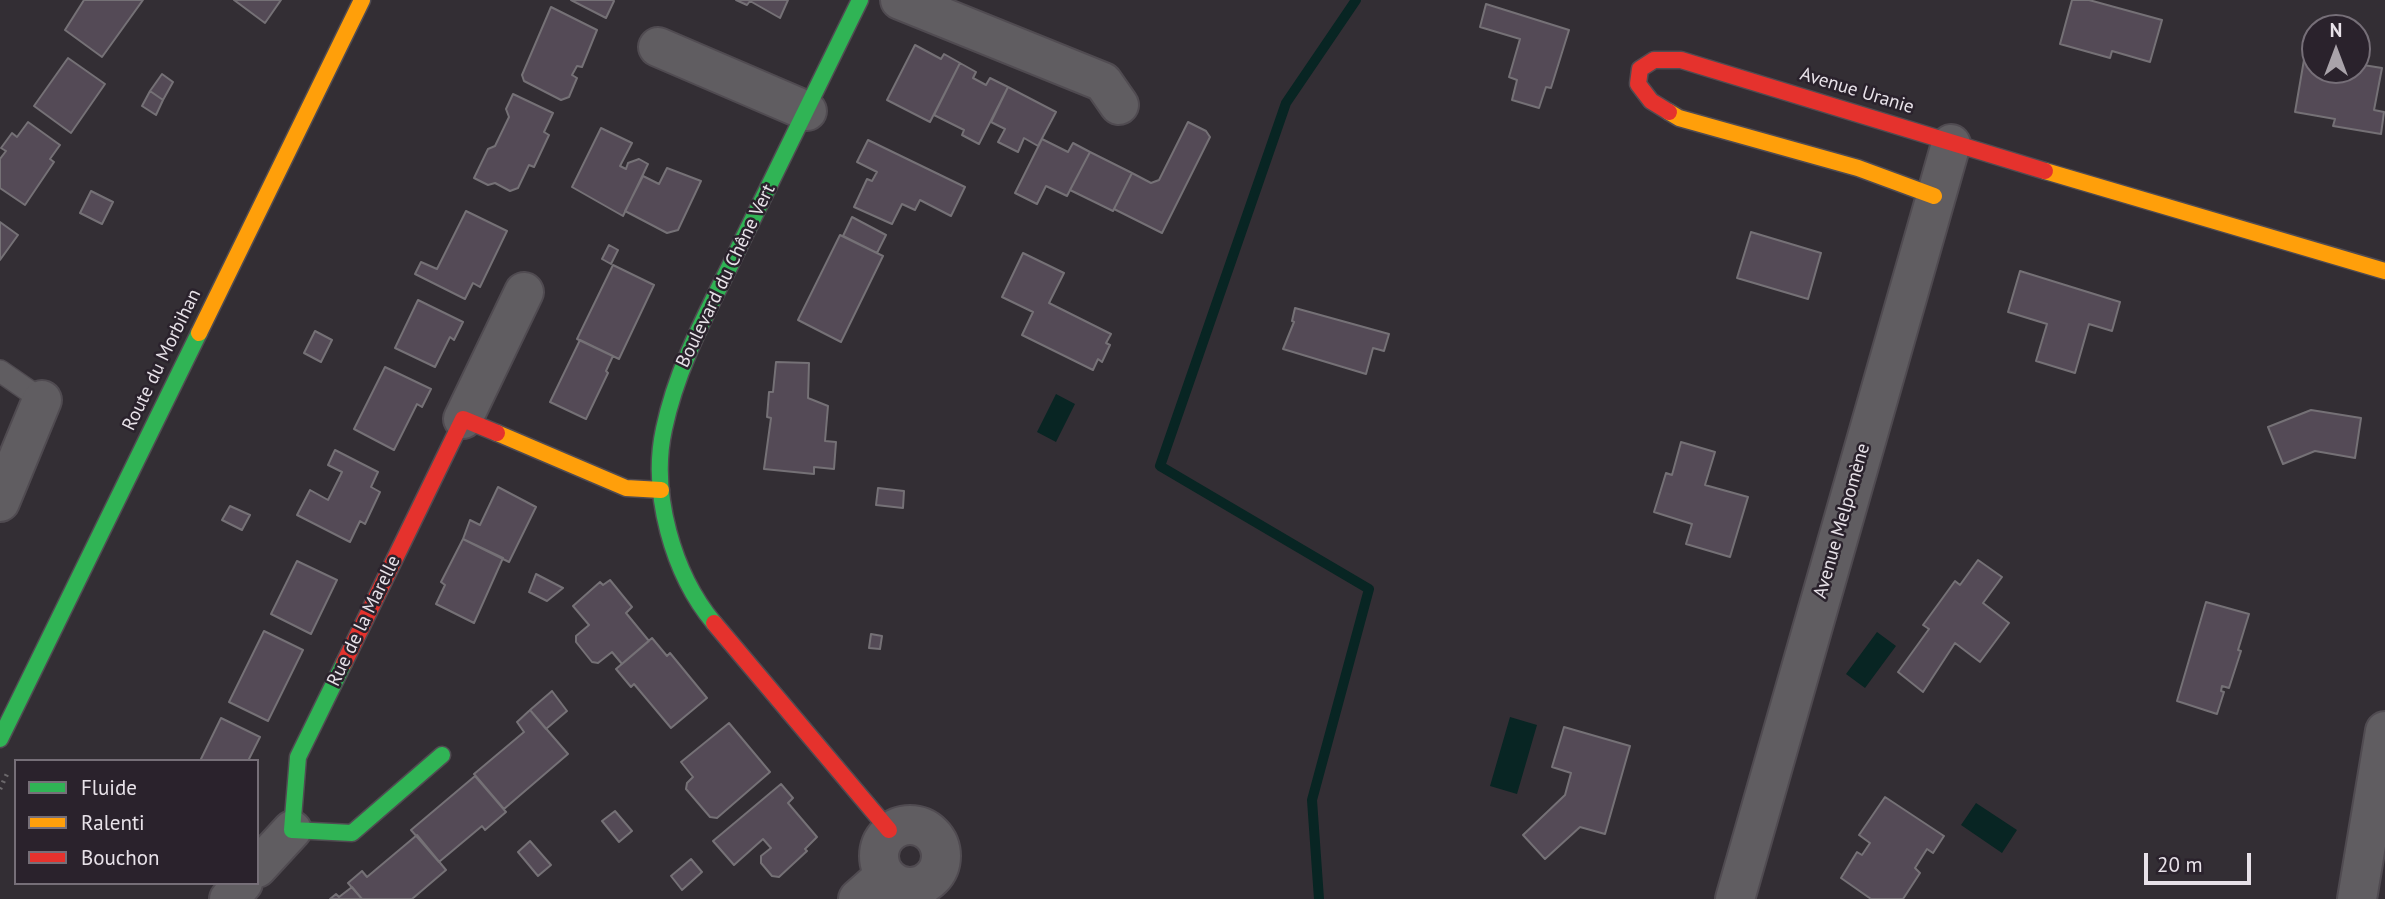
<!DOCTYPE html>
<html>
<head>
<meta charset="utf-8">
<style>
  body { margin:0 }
  #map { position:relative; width:2385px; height:899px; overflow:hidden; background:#332e34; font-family:"PT Sans",sans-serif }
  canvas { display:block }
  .legend { position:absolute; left:14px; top:759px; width:245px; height:126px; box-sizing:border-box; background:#2a222c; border:2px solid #766f78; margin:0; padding:9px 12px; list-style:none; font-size:21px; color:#e8e2e9 }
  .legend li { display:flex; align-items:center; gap:14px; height:35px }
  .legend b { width:35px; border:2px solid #766f78 }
  .north { position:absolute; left:2301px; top:14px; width:70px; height:70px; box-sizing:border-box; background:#2a222c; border:2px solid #766f78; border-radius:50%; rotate:0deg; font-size:19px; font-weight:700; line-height:28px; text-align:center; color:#e8e2e9 }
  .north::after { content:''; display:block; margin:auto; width:24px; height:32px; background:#a9a3aa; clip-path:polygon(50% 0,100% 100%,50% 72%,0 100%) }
  .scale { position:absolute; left:2144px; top:853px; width:107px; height:32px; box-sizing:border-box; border:4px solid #e8e2e9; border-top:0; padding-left:9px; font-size:21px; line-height:24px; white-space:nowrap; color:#e8e2e9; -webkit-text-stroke:5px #2a222c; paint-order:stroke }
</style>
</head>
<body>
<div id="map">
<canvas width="2385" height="899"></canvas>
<ul class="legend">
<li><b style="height:9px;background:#30b455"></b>Fluide</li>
<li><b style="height:9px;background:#ff9f0a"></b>Ralenti</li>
<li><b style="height:9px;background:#e5322d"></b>Bouchon</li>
</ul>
<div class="north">N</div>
<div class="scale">20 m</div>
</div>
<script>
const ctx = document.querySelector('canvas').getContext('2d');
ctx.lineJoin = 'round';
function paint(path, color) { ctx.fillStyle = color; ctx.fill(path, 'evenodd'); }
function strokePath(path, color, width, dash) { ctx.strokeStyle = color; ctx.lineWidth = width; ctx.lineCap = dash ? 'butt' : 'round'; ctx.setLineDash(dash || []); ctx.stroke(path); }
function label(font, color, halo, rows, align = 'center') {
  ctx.font = font + ' "PT Sans",sans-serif'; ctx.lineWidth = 5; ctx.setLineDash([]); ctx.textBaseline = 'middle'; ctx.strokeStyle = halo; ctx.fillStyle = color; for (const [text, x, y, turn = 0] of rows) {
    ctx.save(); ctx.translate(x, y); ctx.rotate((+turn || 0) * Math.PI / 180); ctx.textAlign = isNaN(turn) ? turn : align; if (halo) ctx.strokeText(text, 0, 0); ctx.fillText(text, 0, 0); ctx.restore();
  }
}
paint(new Path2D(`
  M1056 394 1075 404 1056 442 1037 432Z
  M1877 632 1896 646 1865 688 1846 674Z
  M1510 717 1537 725 1517 794 1490 786Z
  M1976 803 2017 830 2002 853 1961 825Z`), '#082523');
strokePath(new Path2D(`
  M1319 899 1312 800 1369 589 1160 466 1286 103 1356 0`), '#082523', 10);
const building = new Path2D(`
  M84 0H143L102 57 65 30Z
  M234 0H281L265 23Z
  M571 0H613L614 1 606 18Z
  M736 0H788L780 18 750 1 747 5Z
  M2072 0H2089L2162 20 2150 62 2112 51 2110 58 2060 44Z
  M1486 4 1569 30 1551 88 1546 87 1539 108 1512 100 1517 80 1509 77 1520 39 1480 27Z
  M551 7 597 30 582 67 577 66 572 75 577 78 569 97 561 100 524 81 522 75Z
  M915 45 941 59 944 54 960 63 930 122 887 100Z
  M2305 54 2315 56V70H2357V64L2382 68 2374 110 2384 112 2381 134 2333 126 2335 119 2295 112Z
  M68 58 105 84 71 133 34 106Z
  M960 63 976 72 973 78 986 85 990 78 1008 87 979 144 962 135 964 130 934 115Z
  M162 74 173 82 163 100 150 91Z
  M1008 87 1056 112 1038 146 1024 138 1018 152 998 142 1005 129 991 122Z
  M150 91 163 100 156 115 142 106Z
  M513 94 553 113 544 132 549 135 534 167 529 165 518 188 510 191 495 183 488 185 474 178 488 149 495 146 509 117 506 109Z
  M28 122 60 145 50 159 54 162 25 205 0 188V159L6 151 1 148 12 133 17 137Z
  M1188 122 1206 131 1210 137 1162 233 1114 209 1132 173 1151 183 1159 180Z
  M601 128 632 143 620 166 626 169 628 163 639 159 648 164 623 216 572 187Z
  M1042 139 1068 152 1073 143 1090 152 1067 196 1046 186 1037 204 1015 193Z
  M868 140 965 187 951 216 920 200 915 210 902 204 892 224 854 207 867 179 872 181 877 172 857 162Z
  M1090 152 1132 173 1113 211 1070 190Z
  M667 168 701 181 678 230 667 233 625 211 643 176 659 184Z
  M91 191 113 202 102 224 80 213Z
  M466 211 507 231 480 287 473 283 465 299 415 274 421 262 437 269Z
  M852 217 886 235 877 253 843 236Z
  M0 222 18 235 0 260Z
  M1751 232 1821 253 1808 299 1737 278Z
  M840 235 883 256 841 342 798 320Z
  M609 245 618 250 611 264 602 259Z
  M1023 253 1064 273 1049 303 1111 334 1106 343 1110 345 1102 362 1098 359 1093 370 1022 335 1033 312 1002 297Z
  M613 265 654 285 619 359 577 339Z
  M2020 271 2120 302 2112 331 2089 324 2075 373 2036 361 2047 324 2008 312Z
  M418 300 463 322 454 340 450 337 435 367 395 348Z
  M1295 308 1389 334 1384 351 1373 348 1366 374 1283 349 1294 322 1292 321Z
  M315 331 332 340 321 362 304 353Z
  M580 340 613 356 606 371 608 373 586 419 550 402Z
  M776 362 809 363 808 398 828 406 825 441 836 442 834 469 814 467V474L764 469 771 418 767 417 769 392H773Z
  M385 367 431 389 422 407 417 404 394 450 354 429Z
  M2311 410 2361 418 2355 458 2315 451 2283 464 2268 427Z
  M1681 442 1715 452 1705 485 1748 497 1730 557 1686 544 1692 524 1654 512 1666 473 1672 475Z
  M335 450 378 472 371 487 380 492 365 524 360 521 350 542 297 515 310 490 328 500 342 472 328 465Z
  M498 487 536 507 509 562 463 539 470 520 480 525Z
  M878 488 904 491 903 508 876 505Z
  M230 506 250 515 242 530 222 520Z
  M463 539 503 558 474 623 436 604 445 585 441 582Z
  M1978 560 2002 577 1983 603 2009 623 1980 662 1955 643 1923 692 1898 672 1929 629 1923 625 1955 581 1960 585Z
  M297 561 337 580 311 634 271 614Z
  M536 574 563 588 547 601 529 592Z
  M610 580 632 607 626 613 649 641 622 664 612 652 598 663 592 662 576 642V636L589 625 573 606 600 582 603 585Z
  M2206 602 2249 614 2238 650 2241 651 2229 688 2222 686 2221 691 2224 692 2217 714 2177 701Z
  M264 631 303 650 268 721 229 702Z
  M871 634 882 636 880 649 869 648Z
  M652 638 667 656 670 653 707 698 671 728 634 684 631 687 616 669Z
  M552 691 567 711 546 729 530 710Z
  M530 710 568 754 504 809 474 774 524 732 517 722Z
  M221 718 260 737 248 761H200Z
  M729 723 770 772 717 818 710 817 686 789 687 783 693 777 681 762Z
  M1564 727 1630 746 1605 834 1580 827 1545 859 1523 835 1565 795 1571 773 1552 767Z
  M475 776 506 812 485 830 482 826 439 862 411 830Z
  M781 784 793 798 788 803 817 837 805 849 807 851 779 877 772 876 761 863V856L771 848 763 839 734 865 713 841Z
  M1885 797 1944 836 1933 853 1927 849 1915 868 1920 873 1903 899H1871L1841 878 1857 852 1862 855 1870 843 1859 835Z
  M615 811 632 831 619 842 602 821Z
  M417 835 446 870 412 899H362L348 883 362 871 367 877Z
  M530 841 551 865 538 876 518 852Z
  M691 859 702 872 682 890 671 876Z
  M352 887 362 899H330L336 894 339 897Z`);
paint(building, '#544a56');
strokePath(building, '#757176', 2);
const lane = new Path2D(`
  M0 371 42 400`);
const street = new Path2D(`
  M900 0 1103 82 1119 105
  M658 47 807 111
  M463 419 524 292
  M0 502 42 400
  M879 856a31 31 0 1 1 62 0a31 31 0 1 1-62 0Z
  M257 868 292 830
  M229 899 243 883
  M858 899 884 876
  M1735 899 1951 144
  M2357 899 2385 731`);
const fast = new Path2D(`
  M714 623C673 574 650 493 664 429 678 362 712 304 741 243 781 162 820 81 860 0
  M344 663 298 757 292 830 352 833 442 755
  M0 739 199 333`);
const slow = new Path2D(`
  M1669 112 1679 118 1858 168 1934 196
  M2045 171 2385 271
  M199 333 362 0
  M497 433 626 488 661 490`);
const jam = new Path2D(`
  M1669 112 1651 101 1638 84 1640 69 1654 60H1681L2045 171
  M714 623 889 830
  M344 663 463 419 497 433`);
strokePath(lane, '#504b51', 24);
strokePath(street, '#504b51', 42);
strokePath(fast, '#504b51', 19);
strokePath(slow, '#504b51', 19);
strokePath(jam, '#504b51', 19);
strokePath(new Path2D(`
  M0 789 7 774`), '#6c696c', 4.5, [2, 5]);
strokePath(lane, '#605d61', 21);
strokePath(street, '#605d61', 38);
strokePath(fast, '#30b455', 16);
strokePath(slow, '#ff9f0a', 16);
strokePath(jam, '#e5322d', 16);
label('19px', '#e8e2e9', '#2a222c', [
  ["Avenue Uranie",1857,91,17],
  ["Boulevard du Chêne Vert",726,276,-64],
  ["Route du Morbihan",162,360,-64],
  ["Avenue Melpomène",1842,521,-74],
  ["Rue de la Marelle",364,621,-64]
]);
</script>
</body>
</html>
